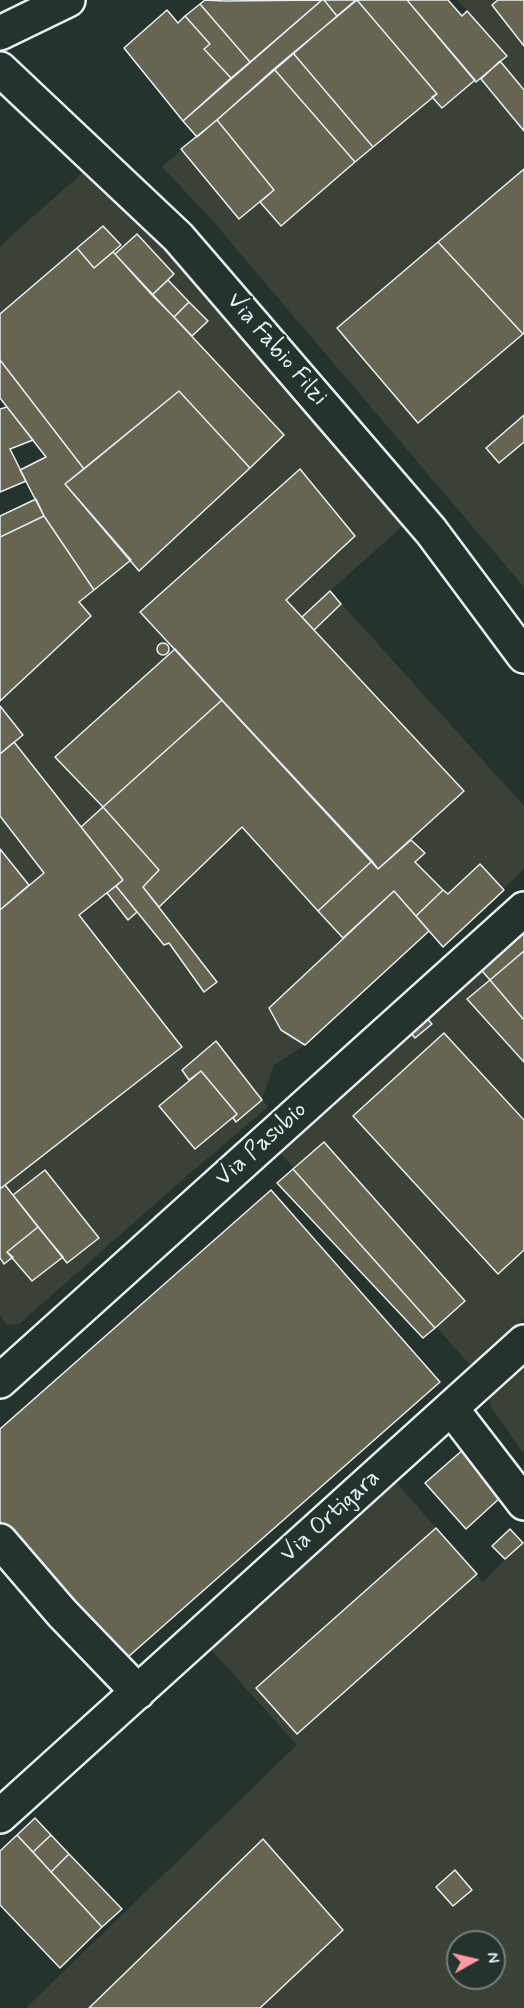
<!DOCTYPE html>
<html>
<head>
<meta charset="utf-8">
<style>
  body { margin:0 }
  #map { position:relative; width:524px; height:2008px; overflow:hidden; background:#26332d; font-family:Mynerve,sans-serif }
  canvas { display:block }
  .north { position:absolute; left:446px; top:1930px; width:60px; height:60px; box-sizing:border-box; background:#26332d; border:2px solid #747f7e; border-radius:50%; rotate:82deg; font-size:16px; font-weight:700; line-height:24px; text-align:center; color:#e8f1f8 }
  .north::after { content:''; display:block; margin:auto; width:21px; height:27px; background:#ff9aa2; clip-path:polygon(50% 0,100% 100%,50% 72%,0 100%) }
</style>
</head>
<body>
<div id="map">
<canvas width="524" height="2008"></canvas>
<div class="north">N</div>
</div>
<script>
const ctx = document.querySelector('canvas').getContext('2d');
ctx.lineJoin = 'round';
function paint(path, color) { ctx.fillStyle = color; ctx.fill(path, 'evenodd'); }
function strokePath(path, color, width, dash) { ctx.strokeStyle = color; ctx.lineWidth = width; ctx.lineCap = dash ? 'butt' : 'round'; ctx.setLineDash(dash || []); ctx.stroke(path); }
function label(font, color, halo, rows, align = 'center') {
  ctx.font = font + ' Mynerve,sans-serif'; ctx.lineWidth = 5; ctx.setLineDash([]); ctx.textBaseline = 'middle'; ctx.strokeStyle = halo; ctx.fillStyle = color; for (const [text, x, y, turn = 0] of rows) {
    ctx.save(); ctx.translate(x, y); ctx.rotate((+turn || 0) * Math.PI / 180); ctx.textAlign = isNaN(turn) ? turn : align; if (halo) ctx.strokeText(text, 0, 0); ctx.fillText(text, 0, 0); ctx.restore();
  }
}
paint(new Path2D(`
  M356 0 437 94 433 97 442 108 475 80 476 82 507 56 458 0H524V587L205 212 162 167Z
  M89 167 231 317 407 522 330 591 524 806V869L443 947 429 932 305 1045 274 1065 262 1099 268 1107 190 1173 19 1324 7 1325 0 1315V516L35 499 20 470 46 457 0 398V246Z
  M524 910V1319L473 1368 270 1142Z
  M524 1362V1454L491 1407 488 1394 503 1384Z
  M394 1480 483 1582 524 1541V2008H26L297 1745 207 1645ZM458 1942H494V1978H458Z`), '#3a4238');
const building = new Path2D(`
  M205 0 224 1 322 0 250 62 200 4Z
  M322 0H324L337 16 197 137 183 121Z
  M324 0H356L337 16Z
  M357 0H407L475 80 442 108 432 97 437 94Z
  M357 0 437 94 373 147 293 53Z
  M407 0H448L462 16 467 11 507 56 476 82Z
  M498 0H524V46L492 5Z
  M200 4 250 62 231 78 204 49 210 44 185 16Z
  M167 10 178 23 185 16 210 44 204 49 231 78 183 121 124 48Z
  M293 53 373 147 355 162 274 69Z
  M500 61 524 90V131L481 79Z
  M274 69 355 162 281 226 260 202 274 190 217 120Z
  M217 120 274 190 239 219 181 149Z
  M524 169V333L523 334 438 242Z
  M103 226 121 245 94 268 77 248Z
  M137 234 174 274 152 295 115 254Z
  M438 242 523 334 418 423 337 328Z
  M77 248 94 268 113 252 284 435 250 468 179 391 84 469 0 360V314Z
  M168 280 189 302 174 317 152 295Z
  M189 302 208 321 192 336 174 317Z
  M0 360 84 469 65 484 131 560 94 590 44 516 20 470 46 457 0 398Z
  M179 391 250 468 139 571 65 484Z
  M7 407 33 440 10 449 26 481 0 492V409Z
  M524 415V442L499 463 486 448Z
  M300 469 355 536 286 600 464 791 378 869 140 612Z
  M36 499 44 516 0 537V516Z
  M44 516 94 590 79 602 91 616 0 701V537Z
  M330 591 341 604 314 630 302 617Z
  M157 649a6 6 0 1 1 12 0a6 6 0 1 1-12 0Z
  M175 649 222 700 103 807 55 757Z
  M222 700 372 861 318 911 242 827 159 907 143 887 159 870 103 807Z
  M0 706 23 735 0 754Z
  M14 742 123 880 79 915 182 1047 0 1189V910L44 873 0 816V754Z
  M103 807 159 870 143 887 217 982 204 992 169 943 164 945 116 886 123 880 81 827Z
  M411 840 425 853 415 862 443 890 416 916 394 891 343 938 318 911 372 861 378 869Z
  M0 849 29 885 0 910Z
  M480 864 504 890 443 947 416 916 443 890 448 894Z
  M116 886 137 912 128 920 107 893Z
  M394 891 429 931 305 1045 281 1030 269 1008Z
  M524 924V951L490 980 477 965Z
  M524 951V1020L490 980Z
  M490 980 524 1020V1062L467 999Z
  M423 1014 432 1024 415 1038 406 1027Z
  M444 1033 524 1120V1250L498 1274 353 1116Z
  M216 1041 262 1100 236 1122 233 1118 237 1114 201 1071 189 1080 182 1070Z
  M201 1071 237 1114 195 1149 159 1106Z
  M324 1142 465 1301 435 1328 293 1169Z
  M293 1169 435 1328 423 1338 277 1183Z
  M45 1170 99 1238 67 1263 13 1195Z
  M5 1185 38 1227 7 1252 13 1257 4 1264 0 1258V1189Z
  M271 1190 440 1382 120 1664 0 1528V1429Z
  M38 1227 63 1257 32 1281 7 1252Z
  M465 1448 501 1497 466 1529 425 1483Z
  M436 1528 477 1574 297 1734 256 1688Z
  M510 1529 523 1543 505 1559 492 1546Z
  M35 1818 51 1835 33 1852 17 1835Z
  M17 1835 102 1927 60 1968 0 1905V1851Z
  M51 1835 69 1854 51 1872 33 1852Z
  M263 1839 343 1930 260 2008H89Z
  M69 1854 122 1909 102 1927 51 1872Z
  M455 1870 472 1890 453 1906 436 1887Z`);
paint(building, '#676451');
strokePath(building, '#e8f1f8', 1.5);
const minor = new Path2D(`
  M0 33 68 0
  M0 69 178 237 431 531 524 656
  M0 1381 524 909
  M451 1408 524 1503
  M0 1541 62 1613 138 1692
  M0 1816 524 1342`);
strokePath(minor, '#e8f1f8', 38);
strokePath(minor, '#26332d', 33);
label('24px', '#e8f1f8', '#26332d', [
  ["Via Fabio Filzi",276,350,49],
  ["Via Pasubio",262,1145,-42],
  ["Via Ortigara",331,1517,-42]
]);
</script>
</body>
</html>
